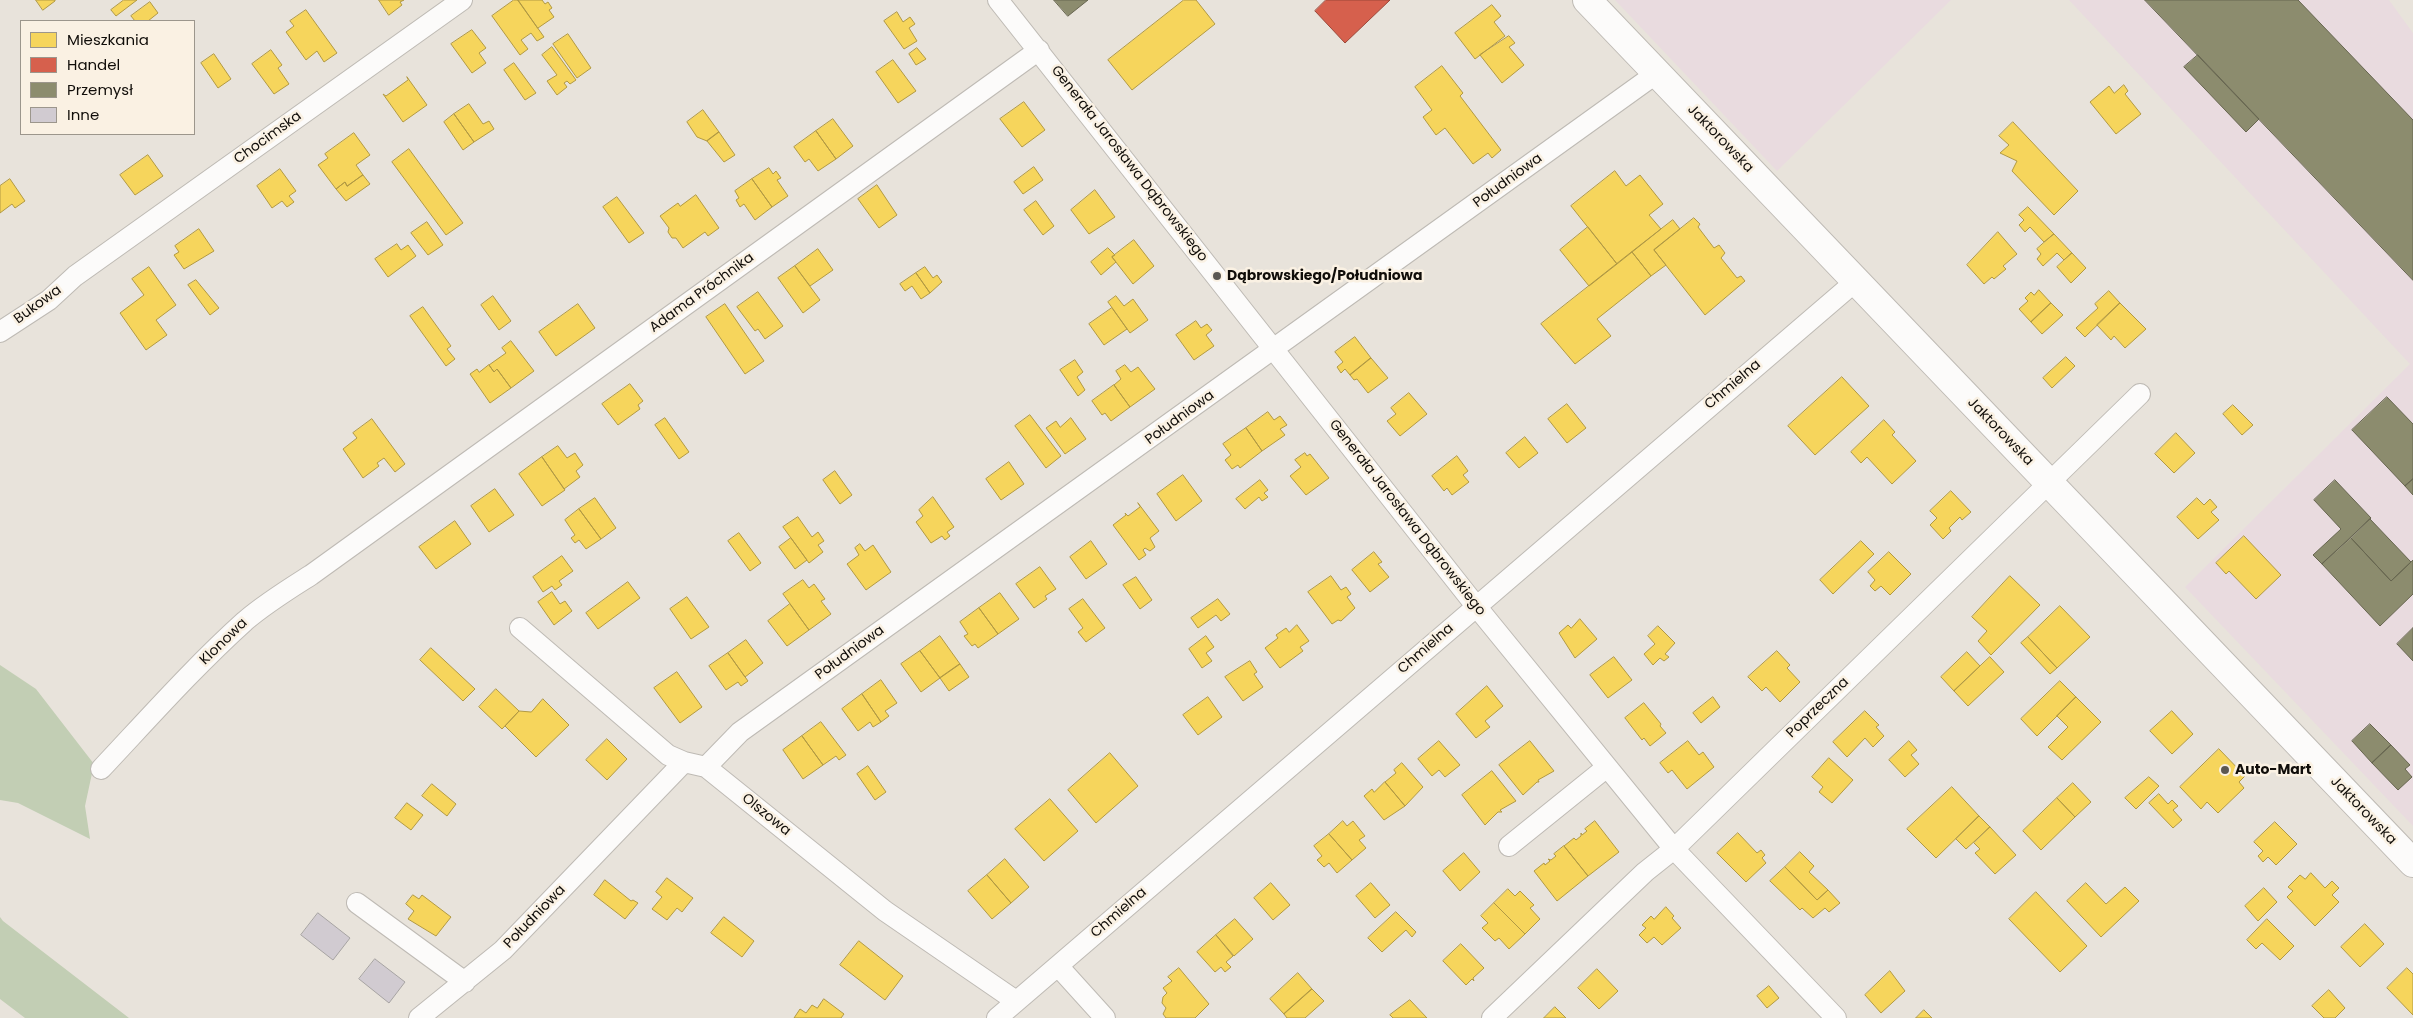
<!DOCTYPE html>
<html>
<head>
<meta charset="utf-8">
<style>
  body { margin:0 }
  #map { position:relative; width:2413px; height:1018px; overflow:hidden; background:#e8e3db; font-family:Poppins,sans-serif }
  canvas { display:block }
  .legend { position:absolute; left:20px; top:20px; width:175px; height:115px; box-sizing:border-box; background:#faf1e3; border:1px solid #9c968c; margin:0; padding:6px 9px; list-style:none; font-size:15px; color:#100d09 }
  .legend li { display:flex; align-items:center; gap:10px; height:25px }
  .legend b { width:25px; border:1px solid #9c968c }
</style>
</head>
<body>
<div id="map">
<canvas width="2413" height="1018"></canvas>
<ul class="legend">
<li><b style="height:14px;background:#f6d55c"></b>Mieszkania</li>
<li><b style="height:14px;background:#d6604d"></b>Handel</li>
<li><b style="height:14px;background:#8c8c6e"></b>Przemysł</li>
<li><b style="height:14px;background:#d1cbd1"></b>Inne</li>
</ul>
</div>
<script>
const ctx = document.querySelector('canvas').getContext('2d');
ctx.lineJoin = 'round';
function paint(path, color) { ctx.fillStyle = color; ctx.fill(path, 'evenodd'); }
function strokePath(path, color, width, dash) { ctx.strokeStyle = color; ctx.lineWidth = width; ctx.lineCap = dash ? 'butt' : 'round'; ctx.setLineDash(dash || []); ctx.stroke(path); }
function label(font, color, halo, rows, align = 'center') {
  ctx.font = font + ' Poppins,sans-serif'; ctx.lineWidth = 5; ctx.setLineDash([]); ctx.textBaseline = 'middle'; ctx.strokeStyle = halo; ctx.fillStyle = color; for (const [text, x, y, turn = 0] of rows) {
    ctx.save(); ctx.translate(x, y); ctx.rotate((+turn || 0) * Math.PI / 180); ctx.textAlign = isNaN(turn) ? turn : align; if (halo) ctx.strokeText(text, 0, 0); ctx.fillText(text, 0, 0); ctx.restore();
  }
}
paint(new Path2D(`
  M1615 0H1951L1777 171Z
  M2069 0H2389L2413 33V826L2185 587 2410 364Z`), '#e9dbdf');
paint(new Path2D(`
  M0 665 36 689 94 764 85 806 90 839 18 803 0 800Z
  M0 917 3 921 129 1018H25L0 999Z`), '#c2ceb4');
const homes = new Path2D(`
  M36 0H55V1L43 10Z
  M124 0H137L116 16 111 10Z
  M379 0H404L400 2 402 5 389 15Z
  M514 0H518L544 37 537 41 531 33 521 40 528 49 520 55 492 16Z
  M518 0H542L545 4 548 2 552 8 549 10 554 17 538 28Z
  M1184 0H1196L1215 24 1132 90 1108 60Z
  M150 2 158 13 148 21H135L131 16Z
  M1492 5 1501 16 1494 22 1505 36 1475 59 1455 33Z
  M306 10 337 53 324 62 317 51 306 60 286 32 294 26 290 21Z
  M897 12 903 22 910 17 915 24 909 28 917 41 904 49 884 21Z
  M472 30 486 48 479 53 486 63 472 73 451 44Z
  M568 34 591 68 577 78 553 44Z
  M1509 36 1515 43 1509 47 1524 65 1502 83 1480 55Z
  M552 47 576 80 570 84 567 81 564 83 567 87 557 95 547 81 557 75 542 55Z
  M917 48 926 59 916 65 909 54Z
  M271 50 282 65 278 68 289 84 274 94 252 64Z
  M214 54 231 79 218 88 201 63Z
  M893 60 916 91 898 103 876 72Z
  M514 63 536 93 525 100 504 70Z
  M1442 66 1463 93 1460 96 1501 150 1492 158 1488 153 1473 164 1445 128 1436 135 1423 117 1432 110 1415 87Z
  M407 77 427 105 403 122 383 94 386 96 408 80Z
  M2124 85 2128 91 2125 94 2141 114 2116 134 2090 102 2109 86 2114 93Z
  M1024 102 1045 130 1022 147 1000 119Z
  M469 104 483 124 489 121 494 129 474 142 454 114Z
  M703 110 719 132 707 141 697 137 687 122Z
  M454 114 474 142 463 150 444 122Z
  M833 119 853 146 836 159 816 131Z
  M2013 122 2078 191 2054 215 2012 171 2017 161 2000 153 2009 145 1999 136Z
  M816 131 836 159 818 171 809 159 805 162 794 147Z
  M719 132 735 155 724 162 707 141Z
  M354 133 370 155 356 165 363 175 347 186 345 182 336 189 318 165 328 158 325 154Z
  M409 149 463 223 446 235 392 162Z
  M148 155 163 176 135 195 120 175Z
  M1034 167 1043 180 1023 194 1014 182Z
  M769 168 773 174 776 171 781 178 777 180 788 196 772 207 752 179Z
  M280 169 296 191 289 196 294 202 287 207 282 201 272 208 257 186Z
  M1615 171 1626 186 1640 175 1663 204 1649 215 1661 229 1617 264 1571 206Z
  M363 175 370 184 346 201 336 189 345 182 347 186Z
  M10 179 25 201 15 208 12 204 0 213V186Z
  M752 179 772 207 755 220 744 204 740 207 736 200 739 198 735 191Z
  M877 185 897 215 879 228 858 199Z
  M1095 190 1115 217 1089 234 1071 210Z
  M696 195 719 228 708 236 705 232 683 248 676 238H672L668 232 669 228 660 216 678 203 680 206Z
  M617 197 644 233 629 243 603 207Z
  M1036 201 1054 226 1043 235 1024 210Z
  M2028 207 2054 234 2044 242 2030 227 2025 232 2019 225 2024 220 2019 215Z
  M1694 218 1700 224 1698 227 1714 248 1719 245 1725 253 1721 258 1737 278 1741 276 1745 281 1705 315 1654 250Z
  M1673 220 1680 229 1654 250 1666 265 1651 276 1632 252Z
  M427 222 443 245 428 255 411 233Z
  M1588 227 1617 264 1589 286 1560 250Z
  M199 229 214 251 184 269 174 255 179 252 175 246Z
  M1998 232 2017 254 2003 266 2006 269 1994 279 1992 277 1984 284 1967 265Z
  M2054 234 2072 253 2064 260 2057 253 2043 266 2037 259 2041 254 2037 249Z
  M1134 240 1154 266 1133 284 1112 257Z
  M397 244 401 250 408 245 416 256 388 277 375 259Z
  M1108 248 1115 255 1112 257 1116 262 1101 275 1091 262Z
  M818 249 833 270 810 286 795 266Z
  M1632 252 1651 276 1597 319 1611 336 1575 364 1541 324Z
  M2072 253 2086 268 2071 283 2057 267Z
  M795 266 820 300 803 313 778 278Z
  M149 267 176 305 156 320 167 335 146 350 120 313 144 295 132 279Z
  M925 267 933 278 937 275 942 282 930 293 916 273Z
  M916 273 930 293 921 299 912 286 905 291 900 284Z
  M196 280 219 308 210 315 188 285Z
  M2039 290 2051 303 2031 322 2019 309 2028 301 2025 298 2031 292 2034 295Z
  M2109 291 2120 303 2085 337 2076 328 2098 308 2095 304Z
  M758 292 783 326 765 339 758 329 755 331 737 307Z
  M493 296 511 321 499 330 481 305Z
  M1116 296 1124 306 1133 299 1148 320 1130 333 1108 302Z
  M2051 303 2063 315 2042 334 2031 322Z
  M2120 303 2146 329 2125 348 2114 336 2111 340 2097 325Z
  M578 304 595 328 556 356 539 332Z
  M725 304 764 361 745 374 706 317Z
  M423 307 451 346 447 349 455 359 446 366 410 316Z
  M1112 308 1127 329 1104 345 1089 324Z
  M1196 321 1201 328 1207 324 1212 330 1206 335 1214 346 1194 360 1176 335Z
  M1355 337 1371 358 1350 375 1345 369 1341 373 1337 367 1343 362 1335 352Z
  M511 341 534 371 511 388 497 369 494 372 489 365 506 353 502 348Z
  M2066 357 2075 366 2052 388 2043 378Z
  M1371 358 1388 378 1368 393 1357 379 1354 380 1350 375Z
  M1075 360 1083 372 1077 377 1085 390 1078 396 1060 370Z
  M489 365 494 372 497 369 511 388 490 403 470 374 477 369 479 372Z
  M1125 365 1131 372 1138 367 1155 389 1130 407 1114 385 1121 379 1116 371Z
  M1842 377 1869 406 1815 455 1788 426Z
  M630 384 643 401 638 405 640 409 618 425 602 404Z
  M1114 385 1130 407 1111 421 1105 413 1102 415 1092 401Z
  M1409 393 1427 414 1400 436 1387 421 1396 414 1391 408Z
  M1567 404 1586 428 1567 443 1548 419Z
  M2233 405 2253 425 2242 435 2223 414Z
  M1268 412 1274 420 1280 416 1287 425 1280 429 1285 435 1262 451 1246 428Z
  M1030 415 1061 456 1046 468 1015 426Z
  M665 418 689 452 679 459 655 425Z
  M1071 418 1086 439 1065 454 1046 428 1056 421 1060 427Z
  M372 419 405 464 395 472 384 458 377 463 379 466 363 478 343 449 357 438 353 433Z
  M1884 420 1895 432 1892 435 1916 461 1892 484 1867 457 1861 463 1851 452Z
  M1246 428 1262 451 1240 468 1238 465 1232 469 1225 460 1231 455 1223 444Z
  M2176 433 2195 453 2174 473 2155 454Z
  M1525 437 1538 453 1519 468 1506 453Z
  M558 446 567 458 575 453 583 465 576 471 580 477 564 489 542 457Z
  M1305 453 1307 456 1310 454 1329 478 1306 495 1290 476 1301 467 1295 460Z
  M1457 456 1468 471 1463 475 1469 482 1452 495 1447 488 1444 491 1432 476Z
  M542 457 565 490 542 506 519 474Z
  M1009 462 1024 484 1001 500 986 479Z
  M835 471 852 495 840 504 823 480Z
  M1183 475 1202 501 1176 521 1157 494Z
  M1260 480 1268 490 1264 493 1268 497 1262 501 1259 497 1245 509 1236 499Z
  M495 489 514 515 489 532 471 506Z
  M1951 491 1971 512 1962 520 1960 517 1949 528 1951 531 1943 539 1930 525 1937 518 1930 511Z
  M933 497 954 527 947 532 950 536 945 540 942 536 931 543 916 522 923 516 919 510Z
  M595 498 616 528 601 539 579 509Z
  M2197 498 2204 505 2210 499 2217 507 2211 512 2219 520 2198 539 2177 517Z
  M1138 503 1159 531 1150 538 1155 547 1150 551 1145 548 1143 550 1146 555 1139 560 1113 525 1126 515 1125 513 1128 516 1140 507Z
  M579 509 601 539 586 549 579 540 575 543 571 538 575 535 565 520Z
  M798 517 812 537 818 532 824 541 818 545 823 552 809 563 783 527Z
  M455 521 471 544 436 569 419 547Z
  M739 533 761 563 750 571 728 541Z
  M2244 536 2281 575 2256 599 2229 571 2226 574 2216 563Z
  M791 538 807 560 795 569 779 547Z
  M1091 541 1107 564 1086 579 1070 557Z
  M1861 541 1874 554 1833 594 1820 580Z
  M860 544 865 551 873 545 891 572 866 590 847 564 859 555 855 548Z
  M1374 552 1382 562 1378 564 1389 577 1370 592 1352 570Z
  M1889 552 1911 574 1890 595 1881 586 1875 591 1870 586 1875 580 1868 572Z
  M562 556 573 571 559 581 562 585 555 590 552 586 543 592 533 577Z
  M1040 567 1056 589 1045 596 1047 599 1034 608 1016 584Z
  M1331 576 1341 590 1346 587 1351 594 1347 597 1355 608 1341 621 1338 620 1332 624 1308 592Z
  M2010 576 2040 605 1991 655 1978 641 1987 631 1972 617Z
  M1136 577 1152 600 1140 609 1123 585Z
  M803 580 809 588 814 584 825 599 821 601 831 614 809 630 783 594Z
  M628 582 640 598 598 629 586 613Z
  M552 592 560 604 565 601 572 611 554 625 538 602Z
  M1000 593 1019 619 998 634 979 608Z
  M687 597 709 627 691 639 670 609Z
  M1083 599 1105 628 1086 642 1078 632 1083 628 1069 609Z
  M1218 599 1230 614 1221 621 1216 615 1198 628 1191 618Z
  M790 604 809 630 787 646 768 621Z
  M2060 606 2090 637 2057 668 2028 637Z
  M979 608 998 634 978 648 975 644 972 646 964 636 968 634 960 622Z
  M1580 619 1597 639 1575 658 1559 633 1568 625 1571 628Z
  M1297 625 1309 641 1300 647 1303 651 1280 668 1265 648 1278 638 1276 635 1286 628 1289 632Z
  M1658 626 1675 643 1665 654 1669 657 1664 661 1660 658 1653 665 1644 654 1655 644 1648 636Z
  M940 636 960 664 940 678 920 651Z
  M1206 636 1214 647 1206 653 1212 661 1202 668 1189 649Z
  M2028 637 2057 668 2050 674 2021 643Z
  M746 640 763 663 745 677 728 653Z
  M431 648 475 689 463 701 420 660Z
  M920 651 940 678 921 692 901 664Z
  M1777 651 1790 665 1787 668 1800 682 1780 702 1766 687 1762 691 1748 677Z
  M1967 652 1980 666 1954 691 1941 677Z
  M728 653 748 681 741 686 738 682 726 690 709 666Z
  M1614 657 1632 680 1608 698 1590 675Z
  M1990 657 2004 672 1968 706 1954 691Z
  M1250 661 1257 672 1254 674 1263 687 1243 701 1225 677Z
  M960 664 969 677 949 691 940 678Z
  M677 672 702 707 680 723 654 688Z
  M881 680 897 703 885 711 889 716 881 722 862 694Z
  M2060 681 2076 697 2037 736 2021 719Z
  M1487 686 1503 706 1485 721 1490 727 1476 738 1456 714Z
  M496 689 519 711 502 729 479 707Z
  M862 694 881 722 873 727 870 722 858 731 842 709Z
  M1208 697 1222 717 1198 735 1183 715Z
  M1713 697 1720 707 1701 723 1693 713Z
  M2076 697 2101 722 2062 760 2048 747 2068 727 2057 716Z
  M543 699 569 725 536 757 505 726 519 711 531 712Z
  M1644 703 1661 724 1660 726 1666 733 1650 746 1644 738 1642 740 1625 718Z
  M1865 711 1879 725 1876 727 1884 736 1873 747 1865 738 1847 757 1833 742Z
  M2172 711 2193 734 2172 754 2150 731Z
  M821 722 846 755 839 760 836 756 823 765 802 736Z
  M802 736 823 765 803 779 783 750Z
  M607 739 627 759 607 780 586 760Z
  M1439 741 1460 765 1445 777 1439 770 1432 776 1418 759Z
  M1530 741 1554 771 1538 780 1539 782H1537L1523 795 1499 765Z
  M1688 741 1699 755 1703 752 1714 767 1687 789 1672 770 1668 773 1660 763Z
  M1909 741 1917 750 1911 755 1919 764 1905 777 1889 760Z
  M2219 749 2245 776 2239 782 2244 788 2218 813 2207 802 2201 809 2180 787Z
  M1110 753 1138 786 1096 823 1068 790Z
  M1829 758 1853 780 1832 803 1819 792 1823 787 1812 777Z
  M1402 763 1423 787 1405 806 1385 782 1396 773 1394 770Z
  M868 766 886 792 875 800 857 774Z
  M1492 771 1516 801 1500 810 1502 812H1498L1485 825 1462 795Z
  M2149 777 2159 786 2136 809 2125 798Z
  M1385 782 1405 806 1384 820 1364 796 1372 789 1374 792Z
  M2073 783 2091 802 2075 817 2057 798Z
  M432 784 456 804 447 816 422 796Z
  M1952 787 1979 816 1936 858 1907 829Z
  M2159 794 2168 804 2172 800 2178 806 2173 810 2182 820 2173 828 2149 803Z
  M2057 798 2075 817 2041 850 2023 831Z
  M1050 799 1078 831 1044 861 1015 829Z
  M407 803 423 815 411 830 395 818Z
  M1979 816 1990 827 1966 849 1956 839Z
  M1343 821 1347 826 1353 821 1365 836 1359 840 1366 848 1352 860 1329 834Z
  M1595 821 1619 852 1588 876 1564 846 1574 838 1576 840 1581 836V833L1582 835 1587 831 1585 829Z
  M2275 822 2297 844 2276 865 2268 857 2263 862 2258 856 2263 851 2254 842Z
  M1990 827 2016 855 1995 874 1975 853 1980 849 1974 843Z
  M1738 833 1757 853 1761 850 1765 855 1762 858 1766 863 1746 882 1717 853Z
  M1329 834 1352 860 1337 873 1329 863 1324 867 1317 860 1322 856 1314 846Z
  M1564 846 1588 876 1557 901 1534 871 1544 863 1545 865 1550 861 1548 859 1551 860 1556 856 1554 854Z
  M1800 852 1814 866 1809 872 1828 890 1817 900 1785 867Z
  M1464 853 1480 872 1460 891 1443 871Z
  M1005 859 1029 887 1011 903 987 875Z
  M1785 867 1817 900 1828 890 1840 903 1829 912 1825 908 1813 918 1802 908 1800 910 1770 881Z
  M2311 873 2325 888 2332 881 2339 888 2332 895 2339 902 2315 926 2287 897 2293 891 2288 887 2300 875 2305 879Z
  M987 875 1011 903 992 919 968 891Z
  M667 878 693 898 682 912 677 908 667 920 652 909 662 897 656 892Z
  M605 880 631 901 633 900 638 903 625 919 594 895Z
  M1271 883 1290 905 1273 920 1254 898Z
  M1371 883 1390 905 1375 918 1356 896Z
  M2086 883 2106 904 2125 887 2139 901 2101 937 2067 901Z
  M2264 888 2277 902 2258 921 2245 906Z
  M1508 889 1515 896 1520 891 1534 905 1530 908 1540 919 1525 934 1494 903Z
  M2036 892 2087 946 2060 972 2009 919Z
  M413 895 419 899 422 895 451 917 436 936 408 919 414 911 406 904Z
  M1494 903 1525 934 1509 949 1499 938 1495 941 1482 928 1488 923 1481 916Z
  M1666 907 1674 916 1672 918 1681 928 1662 945 1654 937 1647 943 1639 935 1646 928 1642 925 1651 916 1654 919Z
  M1396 912 1416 932 1412 937 1406 930 1382 952 1368 938Z
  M724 917 754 941 742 957 711 933Z
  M1235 919 1253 939 1234 956 1216 935Z
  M2267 919 2294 946 2280 960 2262 943 2256 949 2247 940Z
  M2365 924 2384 944 2360 967 2341 947Z
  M1216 935 1233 956 1226 962 1231 967 1225 972 1221 967 1215 972 1197 952Z
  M859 941 903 976 885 1000 840 965Z
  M1461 944 1484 968 1473 978 1474 981 1472 979 1466 985 1443 961Z
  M1179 968 1209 1004 1195 1018H1166L1163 1014 1166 1008 1162 1003 1163 997 1167 993 1163 988 1172 981 1168 977Z
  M2407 968 2413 974V1015L2387 988Z
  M1597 969 1618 991 1599 1009 1578 988Z
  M1890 971 1905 991 1881 1013 1865 995Z
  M1298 973 1312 989 1284 1014 1270 999Z
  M1769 986 1779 998 1767 1008 1757 996Z
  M1312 989 1324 1001 1305 1018H1287L1284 1014Z
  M2329 990 2345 1008 2335 1018H2324L2312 1006Z
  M824 999 844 1014 841 1018H794L800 1009 806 1013 812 1005 817 1008Z
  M1410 1000 1427 1018H1393L1390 1015Z
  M1555 1007 1566 1018H1544Z
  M1924 1010 1932 1018H1916Z`);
paint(homes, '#f6d55c');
strokePath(homes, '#b19943', 1);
const shops = new Path2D(`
  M1326 0H1390L1345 43 1315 11Z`);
paint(shops, '#d6604d');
strokePath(shops, '#9b4739', 1);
const industry = new Path2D(`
  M1054 0H1088L1068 16Z
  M2145 0H2298L2413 120V280Z
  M2198 55 2259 119 2246 132 2184 67Z
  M2387 397 2413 424V479L2405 486 2352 430Z
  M2413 479V495L2405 486Z
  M2335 480 2371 518 2322 564 2313 555 2341 529 2314 500Z
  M2370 519 2411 562 2391 581 2351 538Z
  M2351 538 2391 581 2413 560V594L2380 626 2322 564Z
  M2413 628V661L2397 644Z
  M2370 724 2391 745 2372 763 2352 741Z
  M2391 745 2410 765 2405 769 2412 777 2398 790 2372 763Z`);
paint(industry, '#8c8c6e');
strokePath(industry, '#676650', 1);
const building = new Path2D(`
  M318 913 350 938 333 960 301 935Z
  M375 959 405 982 389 1003 359 979Z`);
paint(building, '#d1cbd1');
strokePath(building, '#a6a3a2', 1);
const minor = new Path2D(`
  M998 0 1476 606 1674 849 1836 1018
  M0 332 49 300 75 276 462 0
  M520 628 668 755 684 762 706 767 885 911 1016 1001
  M706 767 740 732 1657 73
  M101 769C148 719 194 667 245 621 266 603 289 589 311 575L1039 50
  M1509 846 1607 767
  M357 903 465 982
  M1058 966 1105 1018
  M419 1018 503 950 684 762
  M997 1018 1856 281
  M1492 1018 1645 872 1674 849 2140 394`);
const secondary = new Path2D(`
  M1587 0 2413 863`);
strokePath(minor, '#bebab4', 22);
strokePath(secondary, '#bebab4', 30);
strokePath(minor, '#fcfbfa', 20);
strokePath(secondary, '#fcfbfa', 28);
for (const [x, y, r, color] of [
  [1217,276,5,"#5c5852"],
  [2225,770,5,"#5c5852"]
]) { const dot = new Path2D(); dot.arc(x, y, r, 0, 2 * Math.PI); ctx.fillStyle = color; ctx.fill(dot); strokePath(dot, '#faf1e3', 2); }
label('14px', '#100d09', '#faf1e3', [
  ["Chocimska",268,138,-36],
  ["Jaktorowska",1720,139,46],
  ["Generała Jarosława Dąbrowskiego",1129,164,52],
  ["Południowa",1508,181,-36],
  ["Adama Próchnika",702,293,-36],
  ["Bukowa",38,305,-36],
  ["Chmielna",1733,385,-40],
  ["Południowa",1180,418,-36],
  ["Jaktorowska",2000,432,46],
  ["Generała Jarosława Dąbrowskiego",1407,518,52],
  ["Klonowa",224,642,-44],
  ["Chmielna",1426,649,-41],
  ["Południowa",850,653,-36],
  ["Poprzeczna",1818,708,-44],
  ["Jaktorowska",2363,811,46],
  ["Olszowa",766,815,39],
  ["Chmielna",1119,913,-41],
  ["Południowa",535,917,-46]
]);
label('bold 14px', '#100d09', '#faf1e3', [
  ["Dąbrowskiego/Południowa",1227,276],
  ["Auto-Mart",2235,770]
], 'left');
</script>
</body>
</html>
